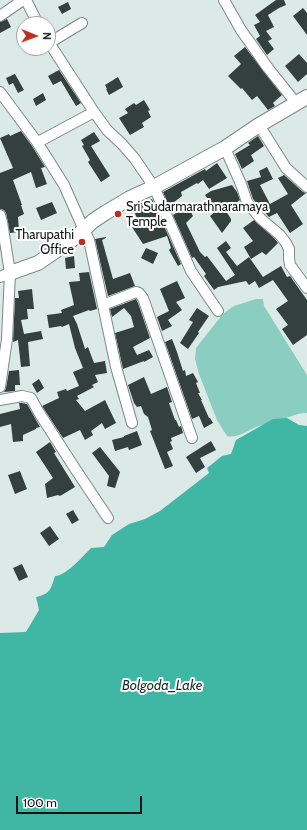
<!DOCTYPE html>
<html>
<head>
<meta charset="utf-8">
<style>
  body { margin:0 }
  #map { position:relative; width:307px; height:830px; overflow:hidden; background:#dbeae6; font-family:Cabin,sans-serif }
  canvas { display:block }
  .north { position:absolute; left:16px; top:16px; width:40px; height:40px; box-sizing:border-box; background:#fff; border:1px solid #9fa1a1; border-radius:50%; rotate:91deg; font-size:11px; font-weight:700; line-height:16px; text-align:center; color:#101514 }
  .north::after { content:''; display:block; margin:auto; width:14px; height:18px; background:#bc2f20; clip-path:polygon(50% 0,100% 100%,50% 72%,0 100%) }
  .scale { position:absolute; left:16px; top:796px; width:126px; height:18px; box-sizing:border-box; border:2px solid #101514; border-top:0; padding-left:5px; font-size:12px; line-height:14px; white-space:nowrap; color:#101514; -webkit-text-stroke:3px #fff; paint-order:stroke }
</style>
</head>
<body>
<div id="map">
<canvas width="307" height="830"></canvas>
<div class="north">N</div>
<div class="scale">100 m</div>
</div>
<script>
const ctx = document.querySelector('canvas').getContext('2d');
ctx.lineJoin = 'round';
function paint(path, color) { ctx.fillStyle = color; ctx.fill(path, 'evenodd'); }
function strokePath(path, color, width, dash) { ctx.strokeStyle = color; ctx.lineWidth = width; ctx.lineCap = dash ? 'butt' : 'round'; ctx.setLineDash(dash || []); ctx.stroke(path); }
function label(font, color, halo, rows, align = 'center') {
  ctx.font = font + ' Cabin,sans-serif'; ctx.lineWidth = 4; ctx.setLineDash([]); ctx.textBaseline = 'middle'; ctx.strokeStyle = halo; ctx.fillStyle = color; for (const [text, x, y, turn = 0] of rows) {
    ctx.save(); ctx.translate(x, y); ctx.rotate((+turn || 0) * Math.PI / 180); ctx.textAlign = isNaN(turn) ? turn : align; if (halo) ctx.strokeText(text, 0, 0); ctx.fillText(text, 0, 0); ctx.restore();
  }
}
paint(new Path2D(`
  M256 299H263L264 306 307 375V413C296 413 288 418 277 421 271 423 265 424 259 426 249 429 238 439 227 436L217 420 199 374 195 359 196 348 222 315 228 310 234 306Z`), '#89cec0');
paint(new Path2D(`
  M287 418 299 425 307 426V830H0V633L26 632 39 610 36 597C50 594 51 589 55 576 66 576 83 556 91 548L104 547 112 535 129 524 145 519 160 511 209 473 207 468 222 456 231 454 236 440 273 419Z`), '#40b7a4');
paint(new Path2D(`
  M276 0H284L286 5 279 8 268 15 274 27 266 31 272 39 268 41 274 49 267 55 256 39 260 36 254 25 260 22 255 15Z
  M68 2 71 9 62 14 58 7Z
  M303 8 307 13V35L293 16Z
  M7 19 11 27 0 33V22Z
  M245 47 282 95 273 103 275 106 268 110 257 96 252 100 242 88 241 89 228 76 241 64 234 56Z
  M299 54 307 63V74L298 82 285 66Z
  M59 70 81 103 76 106 61 81 53 85 48 76Z
  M15 74 24 90 18 93 13 83 9 85 6 78Z
  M118 77 123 87 109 95 106 89H107L105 85Z
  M43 93 46 100 36 106 33 99Z
  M144 100 150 110 148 111 151 117 142 123 144 127 130 135 119 118 128 113 125 109 134 103 136 105Z
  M21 131 32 146 45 167 41 168 47 184 36 188 31 172 13 180 22 205H21L24 214 18 217 19 232 10 233 6 213 4 210 0 209V173L13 168 0 138 9 134 10 136Z
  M94 132 100 141 91 146 110 176 101 182 88 162 90 160 82 146 84 145 81 140Z
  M258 136 264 146 251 155 254 161 242 169 235 154 250 145 248 143Z
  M217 163 227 178 209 189 203 180 198 184 197 183 181 192 182 196 169 206 163 192 205 169 206 171Z
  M267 167 273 179 260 185 270 204 288 194 278 178 284 175 303 192 306 193 291 205 303 224 290 233 277 213 269 217 253 199 247 181 261 177 259 171Z
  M232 185 237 192 240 200 226 211 231 219V221L222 233 210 216 216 211 205 195 211 191Z
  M152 199 181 264 178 266 169 250 171 248 167 236 143 244 132 227 130 222 137 218 132 207Z
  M52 202 57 213 41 220 36 208Z
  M188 206 193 216 186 223 200 252 205 257 207 256 226 281 235 275 217 248 226 241 231 248 226 252 237 266 249 257 263 277 281 266 287 277 290 276 307 300V335L293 345 282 329 288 325 276 309 288 301 273 280 259 288 255 281 249 285 246 281 218 287 214 290 204 276 206 274 194 257 192 258 173 215Z
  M254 220 275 239 278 243 266 255 262 252 251 259 244 247 253 241 243 228Z
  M106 237V238L102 240 113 279 130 273 135 286 108 296 95 239Z
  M146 248 158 253 153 264 141 258Z
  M74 256 75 268 66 269 65 258Z
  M89 272 97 309 90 311 89 310 73 316 77 324 85 349 88 347 94 363 105 361 107 373 95 375 98 382 92 385 94 387 77 396 79 399 76 400 85 411 105 400 116 423 105 429 102 423 91 431 93 435 85 440 80 430 63 438 42 406 59 398 57 392 66 389 67 391 79 386 73 372 83 368 75 348 69 324 62 327 61 326 49 328 47 315 62 313 61 310 74 305 69 282 80 281 79 273Z
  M177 281 185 298 176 302 182 310 168 320 172 326 162 331 157 317 169 311 160 289Z
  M32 289 34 309H27L28 319 21 320 24 334 41 331 43 339 28 342 30 366 21 367 18 340 13 342 15 298H19L18 291Z
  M136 299 138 303 150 338 133 347 137 355 149 350 153 357 144 362V361L123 369 115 333 134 327 131 316 124 308 112 317 110 309Z
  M197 308 209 316 198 332 199 333 188 349 180 343 193 322 189 320Z
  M172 339 177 352 183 371 185 370 186 376 193 373 198 382 196 383 200 393H198L202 400H201L209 418H210L213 423 204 428 199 416 192 419 165 342Z
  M19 370 20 385H15V391L4 392 6 388 9 371Z
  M144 377 151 394 167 387 172 402 169 403 175 420H176L179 427 181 426 183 433 171 438 172 441 170 442 173 449 167 452 173 466 165 469 150 431 152 430 148 417 144 414 141 406 137 407 134 403 128 385Z
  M39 379 44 388 37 393 32 384Z
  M19 403H22L27 404 40 427 36 428V429L23 435V441L13 442 11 424 0 427V414L20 409Z
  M137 431 142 445 129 450 128 447 115 451 112 440 124 437V436Z
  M211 441 216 450 200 458 205 467 196 473 186 457Z
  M50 442 56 452 54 453 75 487 60 496 58 495 47 498 45 484 53 478 36 452Z
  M100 447 120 472 115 488 107 486 109 476 92 453Z
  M20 471 27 489 15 494 8 475Z
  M73 510 79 520 72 524 66 514Z
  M50 526 59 539 49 546 40 533Z
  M22 564 28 577 19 581 13 568Z`), '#33403d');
const street = new Path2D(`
  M26 0 38 24
  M224 0 241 30 268 68 296 103
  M0 16 23 0
  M48 41 94 112 107 130 122 144 135 159 154 187 191 271 218 311
  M49 43 82 23
  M0 92 37 142 40 141 94 112
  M259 125 286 168 307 187
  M37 142 64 185 84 230 89 240 103 305 136 292 139 293 143 298 192 438
  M225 148 241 184 247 202 261 219 280 235 286 243 289 249V258L290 265 307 288
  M0 215 2 222 10 273 7 339 0 387
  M0 277 10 273
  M103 305 116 367 132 423
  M0 400 22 396 31 398 38 411 72 464 108 518`);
const secondary = new Path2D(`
  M10 273 38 263 76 237 93 221 105 213 130 198 154 187 225 148 259 125 307 97`);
strokePath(street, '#7c8a87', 12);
strokePath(secondary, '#7c8a87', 16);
strokePath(street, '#fff', 10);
strokePath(secondary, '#fff', 14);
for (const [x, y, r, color] of [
  [118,214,4,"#bc2f20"],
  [82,242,4,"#bc2f20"]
]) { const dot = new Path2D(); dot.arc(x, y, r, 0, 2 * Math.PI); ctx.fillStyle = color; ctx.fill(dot); strokePath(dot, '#fff', 1.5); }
label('13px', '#101514', '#fff', [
  ["Sri Sudarmarathnaramaya",126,207],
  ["Temple",126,222],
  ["Tharupathi",74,235,"right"],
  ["Office",74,250,"right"]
], 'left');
label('italic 14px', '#1b302c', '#fff', [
  ["Bolgoda_Lake",162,686]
]);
</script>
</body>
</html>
